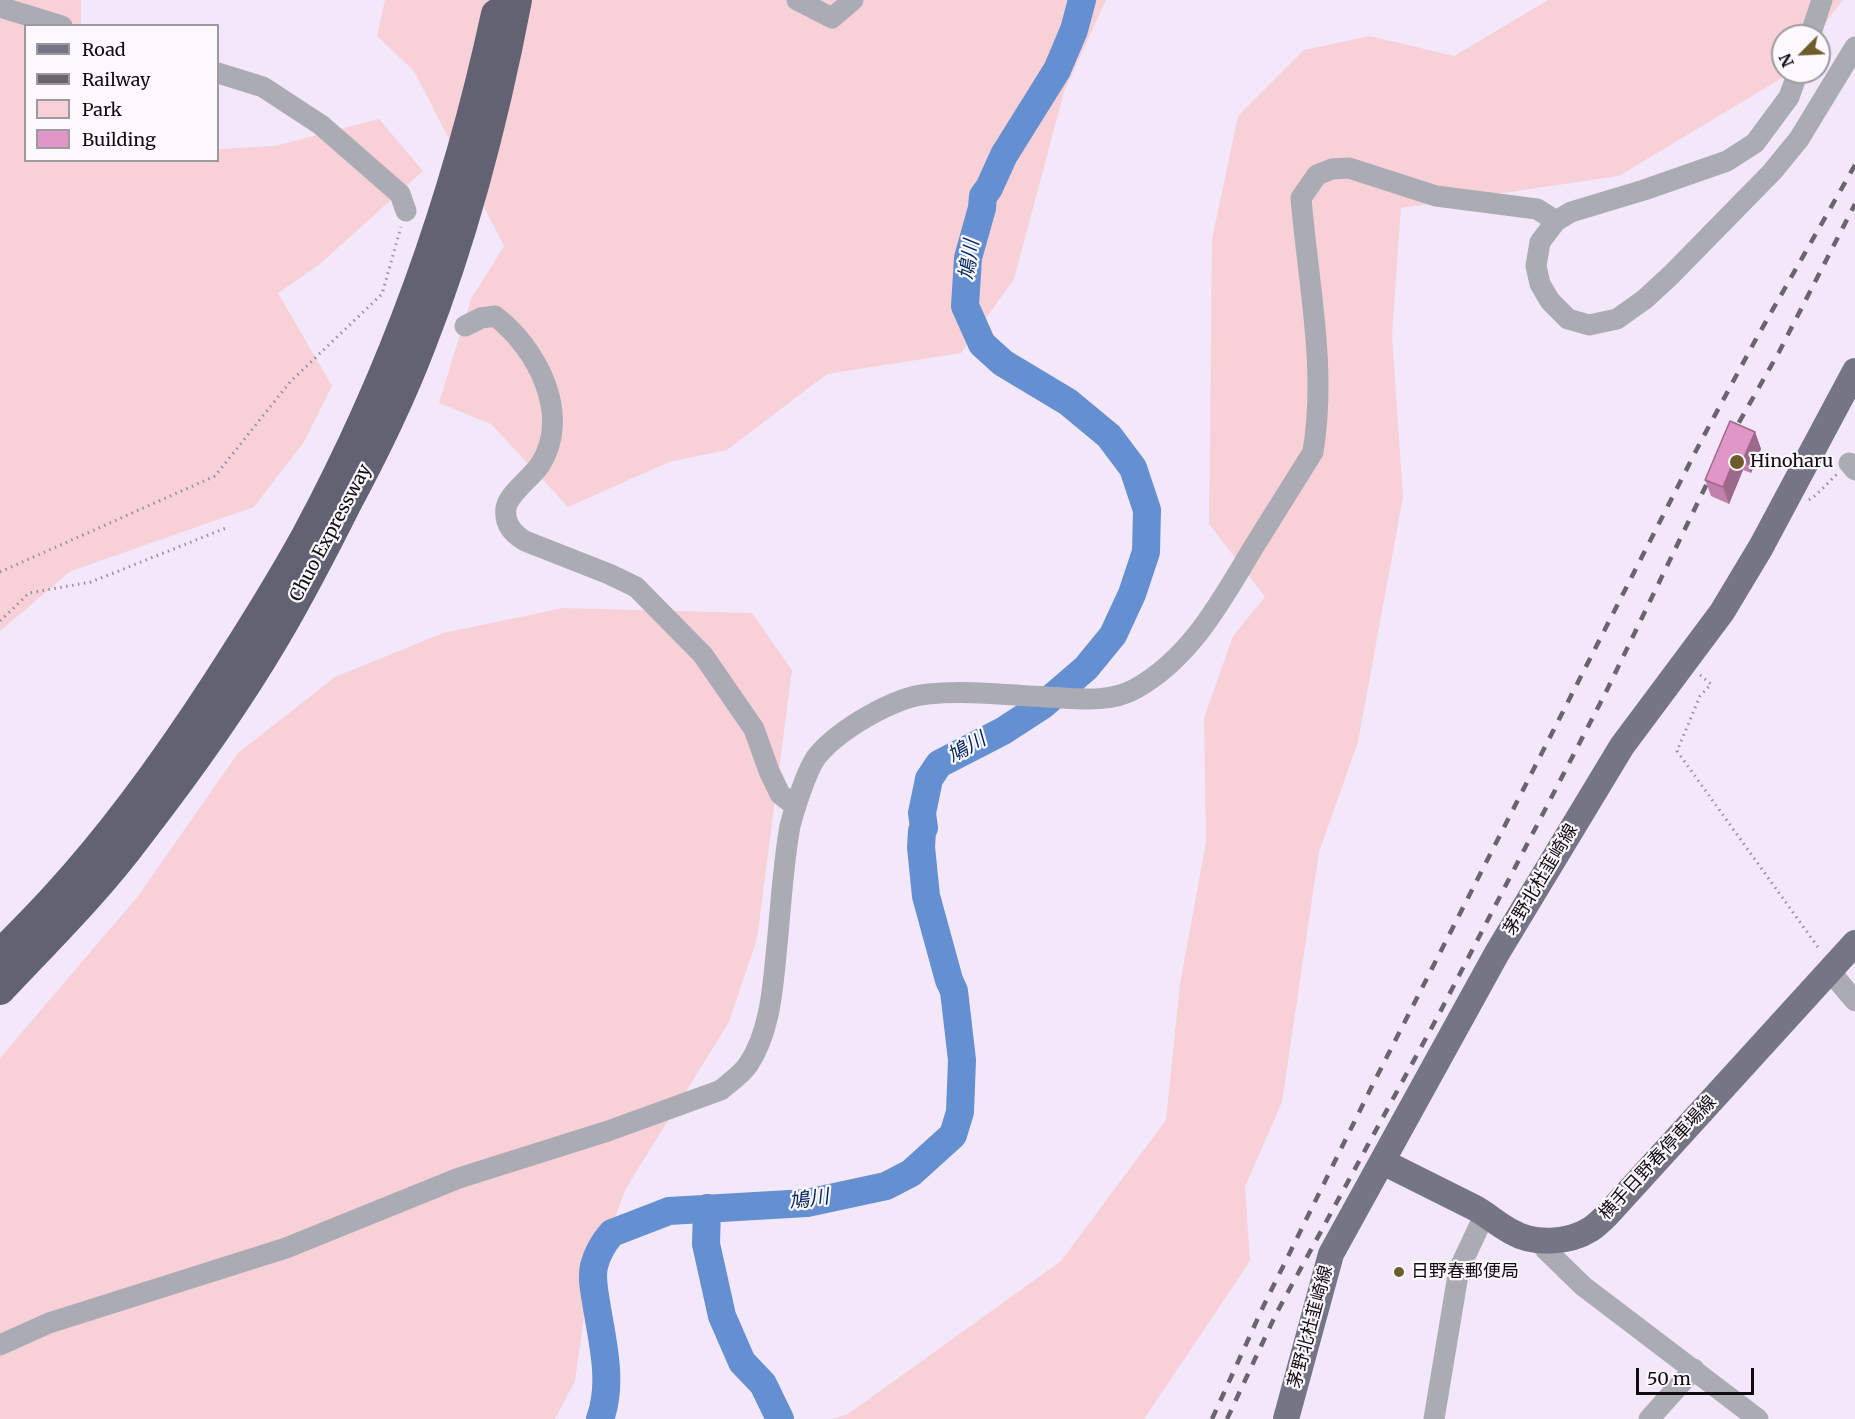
<!DOCTYPE html>
<html>
<head>
<meta charset="utf-8">
<style>
  body { margin:0 }
  #map { position:relative; width:1855px; height:1419px; overflow:hidden; background:#f3e8fa; font-family:Merriweather,serif }
  canvas { display:block }
  .legend { position:absolute; left:24px; top:24px; width:195px; height:138px; box-sizing:border-box; background:#fbf9fd; border:2px solid #9d9a9f; margin:0; padding:8px 10px; list-style:none; font-size:18px; color:#100c12 }
  .legend li { display:flex; align-items:center; gap:12px; height:30px }
  .legend b { width:30px; border:2px solid #9d9a9f }
  .north { position:absolute; left:1771px; top:24px; width:60px; height:60px; box-sizing:border-box; background:#fbf9fd; border:2px solid #9d9a9f; border-radius:50%; rotate:246deg; font-size:16px; font-weight:700; line-height:24px; text-align:center; color:#100c12 }
  .north::after { content:''; display:block; margin:auto; width:21px; height:27px; background:#6e5c2a; clip-path:polygon(50% 0,100% 100%,50% 72%,0 100%) }
  .scale { position:absolute; left:1636px; top:1368px; width:118px; height:27px; box-sizing:border-box; border:3px solid #100c12; border-top:0; padding-left:8px; font-size:18px; line-height:21px; white-space:nowrap; color:#100c12; -webkit-text-stroke:4px #fbf9fd; paint-order:stroke }
</style>
</head>
<body>
<div id="map">
<canvas width="1855" height="1419"></canvas>
<ul class="legend">
<li><b style="height:8px;background:#757585"></b>Road</li>
<li><b style="height:8px;background:#6a646e"></b>Railway</li>
<li><b style="height:16px;background:#f7d1d7"></b>Park</li>
<li><b style="height:16px;background:#e096c6"></b>Building</li>
</ul>
<div class="north">N</div>
<div class="scale">50 m</div>
</div>
<script>
const ctx = document.querySelector('canvas').getContext('2d');
ctx.lineJoin = 'round';
function paint(path, color) { ctx.fillStyle = color; ctx.fill(path, 'evenodd'); }
function strokePath(path, color, width, dash) { ctx.strokeStyle = color; ctx.lineWidth = width; ctx.lineCap = dash ? 'butt' : 'round'; ctx.setLineDash(dash || []); ctx.stroke(path); }
function label(font, color, halo, rows, align = 'center') {
  ctx.font = font + ' Merriweather,"Noto Sans JP",serif'; ctx.lineWidth = 4.5; ctx.setLineDash([]); ctx.textBaseline = 'middle'; ctx.strokeStyle = halo; ctx.fillStyle = color; for (const [text, x, y, turn = 0] of rows) {
    ctx.save(); ctx.translate(x, y); ctx.rotate((+turn || 0) * Math.PI / 180); ctx.textAlign = isNaN(turn) ? turn : align; if (halo) ctx.strokeText(text, 0, 0); ctx.fillText(text, 0, 0); ctx.restore();
  }
}
paint(new Path2D(`
  M0 0H81V25L26 26V160H218V149L275 146 379 119 423 171 319 265 278 293 332 386 304 442 254 507 71 571 0 631Z
  M385 0H1106L1064 92 1014 279 961 353 827 374 727 450 669 462 568 507 491 424 439 403 471 299 504 246 414 71 377 36Z
  M1548 0H1843L1815 36H1783V72H1786L1782 78 1619 176 1401 208 1392 335 1403 497 1358 742 1319 852 1282 1102 1245 1187 1250 1261 1144 1419H832L848 1414 1061 1261 1166 1120 1180 984 1206 842 1204 718 1233 636 1265 597 1209 524 1212 239 1238 116 1304 50 1370 36 1454 56Z
  M563 608 752 613 792 670 757 939 729 1022 625 1190 586 1301 575 1381 555 1419H0V1058L138 896 238 753 335 677 443 633Z`), '#f7d1d7');
strokePath(new Path2D(`
  M707 1208 706 1244 722 1316 742 1362 763 1384 780 1419
  M600 1419C613 1384 603 1344 597 1308 595 1294 591 1279 594 1266 597 1254 604 1242 612 1233L669 1211 807 1203 886 1186 911 1173 953 1135 960 1112 962 1060 954 991 949 980 926 896 921 847 922 831 924 828 922 813 929 779 939 764 1003 731 1043 705 1086 668 1113 635 1132 594 1146 552 1147 510 1133 468 1109 436 1068 402 1003 363 982 344 965 306 968 258 982 208 983 196 989 188 1004 155 1057 70 1074 30 1082 0`), '#648fd0', 28);
strokePath(new Path2D(`
  M1809 500 1816 495 1837 474
  M0 572 215 476 290 382 382 294 401 227
  M0 621 29 593 91 582 226 528
  M1700 675 1711 684 1700 696 1677 751 1820 950`), '#978f9c', 3, [1.5, 4.5]);
strokePath(new Path2D(`
  M797 0 832 18 853 0
  M0 7 62 26
  M1810 36 1822 0
  M1798 72 1789 97 1755 143 1727 161 1644 190 1571 212 1556 221 1540 242 1536 266 1540 284 1550 301 1568 319 1589 325 1617 319 1645 299 1671 275 1772 172 1799 139 1855 47
  M218 73 263 87 321 125 400 194 406 211
  M465 326 481 318 495 316C537 348 572 415 540 465 532 477 508 494 506 508 504 524 513 534 525 541L609 574 636 587 703 655 754 729 769 771 780 794 795 806
  M1849 463 1855 470
  M1829 970 1855 1001
  M1539 1241 1546 1250 1583 1286 1758 1419
  M0 1345 49 1323 286 1248 459 1178 608 1131 721 1090C730 1082 741 1075 748 1065 771 1031 773 984 777 945 781 905 783 865 790 826 794 810 808 766 818 755 840 729 894 697 928 694 967 690 1006 695 1046 697 1075 698 1108 704 1135 689 1191 658 1221 601 1253 548 1273 516 1293 484 1313 452 1327 367 1308 283 1301 198L1317 175 1332 169 1349 168 1436 196 1537 209 1556 221
  M1434 1419 1459 1269 1485 1214
  M1649 1419 1694 1369`), '#ababb4', 21);
strokePath(new Path2D(`
  M1383 1162C1413 1177 1443 1192 1473 1207 1487 1214 1498 1225 1512 1232 1534 1245 1569 1243 1591 1229 1597 1225 1603 1219 1608 1214L1855 943
  M1286 1419 1331 1254 1497 953 1622 746 1722 612 1761 547 1855 371`), '#757585', 26);
strokePath(new Path2D(`
  M0 954C19 935 38 916 56 896 116 831 168 758 216 684 247 636 278 587 306 536 394 373 457 195 496 14
  M0 990C47 940 96 892 137 837 186 774 236 704 276 636 301 593 324 549 346 505 374 453 400 400 421 345 464 236 495 115 517 0`), '#626273', 30);
strokePath(new Path2D(`
  M1729 440 1779 352 1855 204
  M1212 1419 1263 1307 1371 1088 1701 441 1756 339 1855 165
  M1227 1419 1276 1314 1438 1016 1606 692 1714 469`), '#6a646e', 4.5, [10, 10]);
paint(new Path2D(`
  M1755 432 1761 449 1751 473 1743 470 1729 504 1711 496 1705 480Z`), '#c181aa');
paint(new Path2D(`
  M1755 432 1761 449 1751 473 1744 457Z
  M1737 453 1743 470 1729 504 1723 487Z`), '#9d698b');
const building = new Path2D(`
  M1730 421 1755 432 1744 457 1737 453 1723 487 1705 480Z`);
paint(building, '#e096c6');
strokePath(building, '#9d698b', 1.5);
for (const [x, y, r, color] of [
  [1737,462,8,"#6e5c2a"],
  [1399,1272,6,"#6e5c2a"]
]) { const dot = new Path2D(); dot.arc(x, y, r, 0, 2 * Math.PI); ctx.fillStyle = color; ctx.fill(dot); strokePath(dot, '#fbf9fd', 2); }
label('18px', '#100c12', '#fbf9fd', [
  ["Hinoharu",1750,462],
  ["日野春郵便局",1411,1272]
], 'left');
label('18px', '#100c12', '#fbf9fd', [
  ["Chuo Expressway",331,533,-62],
  ["茅野北杜韮崎線",1541,880,-59],
  ["横手日野春停車場線",1658,1158,-47],
  ["茅野北杜韮崎線",1311,1327,-75]
]);
label('italic 20px', '#00255e', '#fbf9fd', [
  ["鳩川",970,260,-82],
  ["鳩川",967,748,-30],
  ["鳩川",809,1200,-8]
]);
</script>
</body>
</html>
